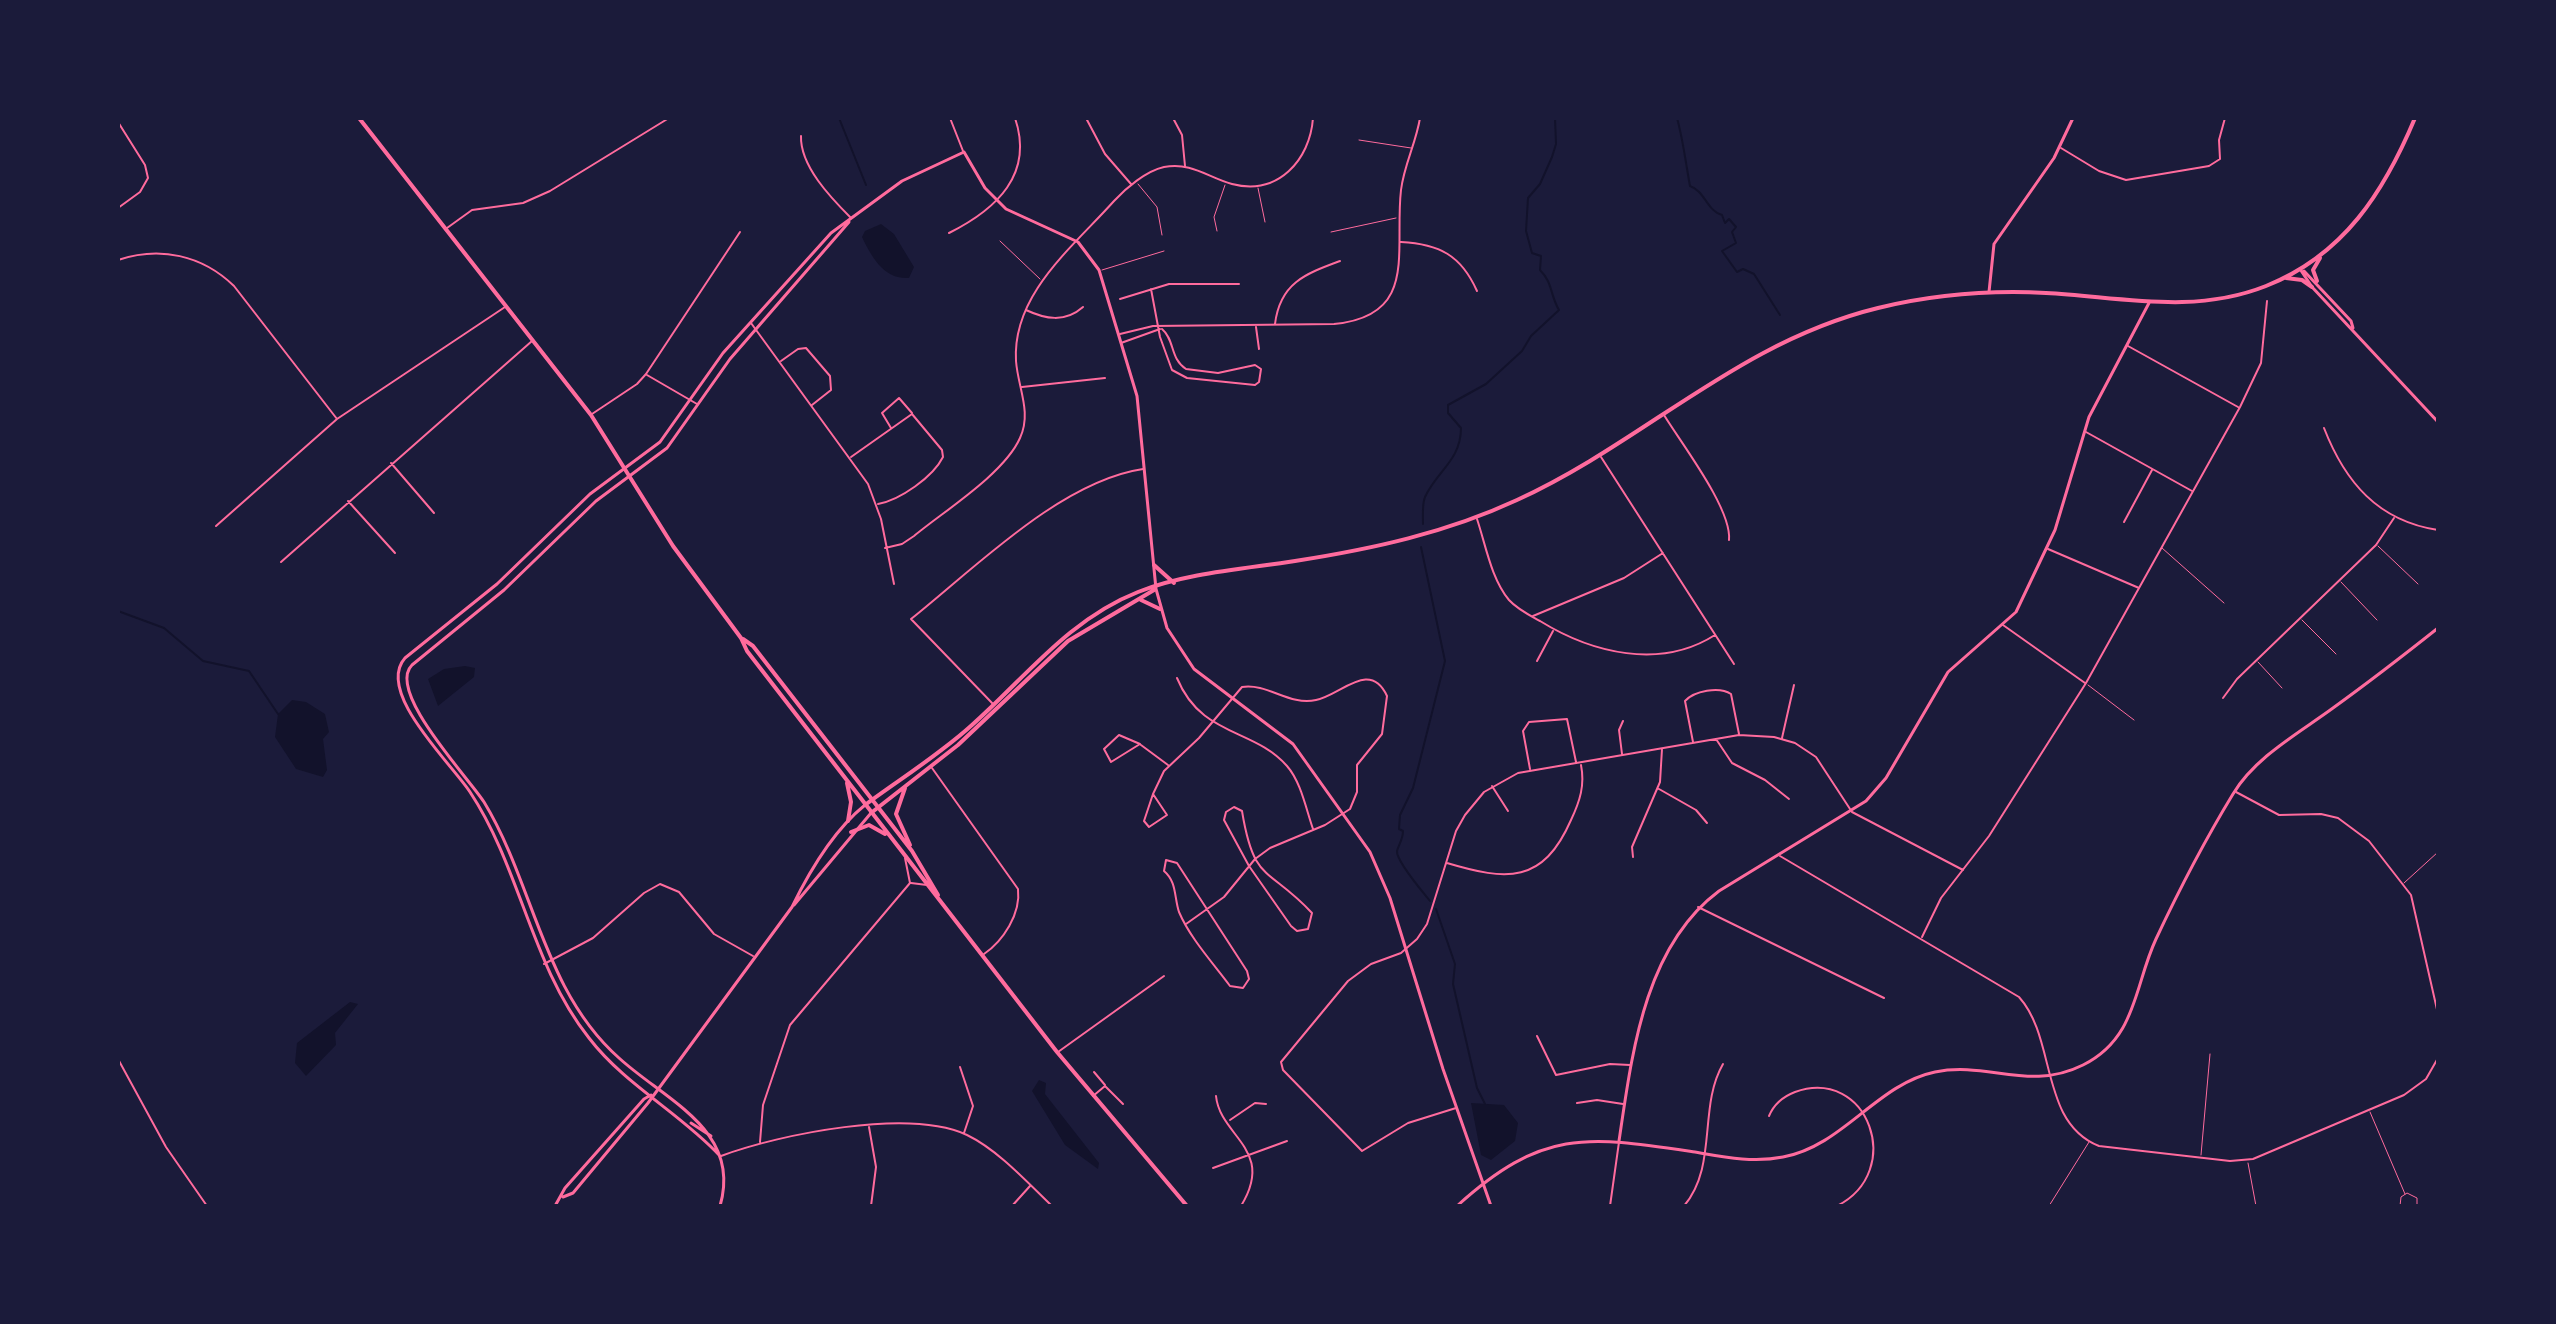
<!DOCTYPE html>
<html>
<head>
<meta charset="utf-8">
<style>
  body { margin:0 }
  #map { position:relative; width:2556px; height:1324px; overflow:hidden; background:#1b1b3a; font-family:Quicksand,sans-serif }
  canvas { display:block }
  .frame { position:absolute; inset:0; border:120px solid #1b1b3a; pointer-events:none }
</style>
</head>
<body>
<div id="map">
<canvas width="2556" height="1324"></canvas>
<div class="frame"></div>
</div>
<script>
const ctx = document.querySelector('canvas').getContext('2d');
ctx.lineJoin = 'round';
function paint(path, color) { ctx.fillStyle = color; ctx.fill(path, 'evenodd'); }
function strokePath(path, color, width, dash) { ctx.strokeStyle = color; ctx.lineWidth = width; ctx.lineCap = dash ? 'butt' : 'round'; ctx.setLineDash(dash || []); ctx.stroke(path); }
paint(new Path2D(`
  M881 224 894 234 914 267 909 278C884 280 871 256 862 237L865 231Z
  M465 666 475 668 474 677 438 706 428 679 444 669Z
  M292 700 306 702 325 714 329 732 323 739 327 770 323 777 296 769 275 737 278 714Z
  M350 1002 358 1004 335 1033 336 1045 306 1076 295 1063 297 1043Z
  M1039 1080 1046 1083 1045 1094 1099 1163 1098 1169 1065 1145 1032 1091Z
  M1471 1103 1504 1105 1518 1123 1515 1141 1491 1160 1481 1155Z`), '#12122b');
strokePath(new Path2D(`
  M839 118 866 185
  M1677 118C1683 139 1686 165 1690 186 1705 191 1707 211 1722 215L1725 223 1729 219 1736 227 1732 232 1736 243 1722 251 1737 272 1743 269 1754 274 1780 315
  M1423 524C1423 516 1422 504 1425 497 1437 471 1461 460 1461 428L1448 413V405L1486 384 1522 351 1531 336 1559 310C1550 295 1553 283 1540 270L1541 256 1532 253 1526 231 1528 198 1540 184 1552 157 1556 144 1555 118
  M1421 547 1445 661 1413 788 1400 815 1399 829 1403 831C1403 839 1399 844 1397 851 1396 861 1422 891 1430 901
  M118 611 164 628 203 661 249 671 278 714
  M1436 909 1455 964 1453 984 1477 1088 1485 1104`), '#12122b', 2);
strokePath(new Path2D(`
  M1359 140 1411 148
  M1138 184 1157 207 1162 235
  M1258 188 1265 222
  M1217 231 1214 217 1225 185
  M1331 232 1396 218
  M1000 241 1040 279
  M1102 270 1164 251
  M2378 546 2418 584
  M2162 548 2224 603
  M2341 582 2377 620
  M2302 620 2336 654
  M2258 662 2282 688
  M2088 685 2134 720
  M2404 883 2438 852
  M2370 1112 2405 1194
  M2201 1155 2210 1054
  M2248 1163 2256 1206
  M2049 1206 2089 1142
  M2400 1206 2401 1197 2407 1193 2417 1198V1206`), '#ff6b9d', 1);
strokePath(new Path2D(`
  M950 118 963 151
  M1086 118 1105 154 1131 184
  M1173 118 1182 135 1185 166
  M118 122 145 165 148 178 140 192 118 208
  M801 136C800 166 831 198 851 218
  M2061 148 2099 171 2126 180 2209 166 2220 159 2219 140 2225 118
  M447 228 472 210 523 203 550 191 669 118
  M949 233C997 209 1034 174 1015 118
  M1401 242C1439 244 1461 255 1477 291
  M118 260C160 246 202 255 234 286L337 419
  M1151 289 1160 337 1172 370 1187 378 1255 385 1259 382 1261 369 1255 365 1218 373 1186 369C1170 359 1175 340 1162 329
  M1120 299 1169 284H1239
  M1026 310C1045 319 1065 323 1083 307
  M751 323 868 484 881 519 894 584
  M1275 324C1280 283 1305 274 1340 261
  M1256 327 1259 349
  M1120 334 1153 326 1334 324C1419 316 1394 251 1401 190 1404 165 1416 143 1420 118
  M1121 343 1160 329
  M2128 346 2238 407
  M781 361 798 349 806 348 830 376 831 390 812 405
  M647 375 697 404
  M1022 387 1105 378
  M592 414 637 384 646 374 740 232
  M1664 415C1681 443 1732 509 1729 540
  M891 428 882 413 899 398 912 413
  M2324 428C2345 482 2378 521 2438 530
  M2086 432 2192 491
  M851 457 912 414 942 450 943 457C933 477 900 500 878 504
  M1601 457 1734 664
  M391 463 434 513
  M348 501 395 553
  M1477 519C1486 546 1491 578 1509 600 1517 609 1529 615 1540 621 1592 653 1660 670 1715 635
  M2124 522 2152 470
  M216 526 337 419 505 307
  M885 548 902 544 914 536C944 511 1004 474 1020 438 1032 412 1018 388 1016 361 1012 294 1073 247 1114 201 1126 188 1146 171 1164 167 1192 162 1207 177 1232 184 1278 196 1310 160 1313 118
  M2048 549 2139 588
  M281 562 532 341
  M1533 616 1624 578 1663 553
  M2003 625 2085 683
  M1537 661 1553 631
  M1177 678C1201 737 1254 728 1287 766 1301 782 1306 809 1313 829
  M2223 698 2237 679 2376 545 2394 518
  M993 704 911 619C975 568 1061 481 1143 469
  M1119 735 1140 744 1111 762 1104 749Z
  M1782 738 1794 685
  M1716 739 1732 763 1765 780 1789 799
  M1693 742 1685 701C1694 691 1719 686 1731 694L1739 734
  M1141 745 1168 765
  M1622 754 1619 730 1623 721
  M932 768 1018 889C1021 914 1003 941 984 954
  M1530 769 1523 731 1529 722 1567 719 1576 762
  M1492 786 1508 811
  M1659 789 1696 810 1707 823
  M2236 792 2279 815 2321 814 2338 818 2369 841 2411 895 2438 1014
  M1153 794 1164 771 1199 738 1242 687C1268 683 1289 706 1316 700 1341 695 1370 659 1387 696L1382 734 1357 765V792L1350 809 1325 825 1270 848 1255 859 1224 897 1186 924
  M1153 794 1167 815 1149 827 1144 821Z
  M1234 807 1242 811C1254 884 1268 866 1312 913L1308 929 1297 931 1291 926 1249 866 1224 820 1226 812Z
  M1780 856 2019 997C2057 1039 2039 1122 2099 1146L2230 1161 2253 1159 2404 1095 2426 1079 2438 1058
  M1633 857 1632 847 1660 782 1662 749
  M1166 860 1177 863 1247 971 1249 979 1243 988 1230 986C1213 963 1190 938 1179 912 1174 897 1177 882 1164 871Z
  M1447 863C1507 881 1543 884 1571 820 1580 801 1585 785 1581 765
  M911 883 927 885
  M1698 907 1884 998
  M1922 937 1941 898 1989 836 2086 683 2240 407 2261 363 2267 301
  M544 964 593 938 644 893 660 884 679 892 714 934 753 956
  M1537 1036 1556 1075 1610 1064 1630 1065
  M1058 1052 1164 976
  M118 1059 166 1147 207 1206
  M960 1067 973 1106 964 1133
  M1094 1072 1105 1085
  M1093 1096 1105 1086 1123 1104
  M1216 1096C1220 1137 1276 1149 1241 1206
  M1577 1103 1597 1100 1623 1104
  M1456 1108 1408 1123 1362 1151 1283 1070 1281 1062 1348 981 1371 964 1401 953 1417 939 1427 924 1456 831 1465 815 1484 792 1518 773 1739 735 1774 737 1795 743 1816 757 1852 812 1963 870
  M1769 1116C1774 1104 1782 1097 1795 1092 1868 1066 1906 1171 1837 1206
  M1230 1120 1255 1103 1266 1104
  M869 1127 876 1167 871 1206
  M760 1142 763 1105 790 1025 910 883 905 858
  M721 1156C780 1134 909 1108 967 1135 998 1150 1027 1182 1052 1206
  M1213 1168 1287 1141
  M1012 1206 1030 1186
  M1610 1206 1619 1142
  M1684 1206C1718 1166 1698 1107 1723 1064`), '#ff6b9d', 2);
strokePath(new Path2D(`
  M2300 269 2312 287 2438 422
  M2304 271 2351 321 2353 328
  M1989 292 1994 244 2054 158 2073 118
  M691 1123 711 1136
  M1619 1141C1632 1054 1644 947 1719 891L1866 801 1886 778 1948 672 2016 612 2055 530 2089 417 2149 303
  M720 1156C680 1113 625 1085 589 1038 531 965 521 869 470 792 451 763 375 692 405 658L497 584 590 494 660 442 723 353 831 233 902 181 964 152 985 188 1006 209 1078 242 1099 270 1137 396 1156 589 1167 628 1194 669 1293 744 1370 852 1390 898 1443 1069 1491 1206
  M720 1206C742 1130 666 1101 619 1058 543 991 534 884 484 802 467 776 386 691 412 665L504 590 596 501 667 448 730 359 849 222
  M1457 1206C1543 1128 1587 1136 1695 1152 1724 1157 1753 1163 1783 1157 1843 1146 1877 1084 1935 1072 1988 1061 2029 1092 2083 1065 2137 1038 2134 986 2156 939 2179 890 2205 840 2233 794 2255 757 2299 733 2333 708 2369 682 2404 655 2438 628`), '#ff6b9d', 3);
strokePath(new Path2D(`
  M794 905 871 813
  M563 1197 573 1193 648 1103 792 907C809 872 834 830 865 805
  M555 1206 565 1188 644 1099 651 1095`), '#ff6b9d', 3);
strokePath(new Path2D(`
  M359 118 591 415 673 546 741 638 747 651 1057 1052 1187 1206
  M2286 278 2302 280 2312 287
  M2317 281 2313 270 2320 258
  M1154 565 1174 583
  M1141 600 1160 609
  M743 639 753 646 912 851 938 895
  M847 783 851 802 848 821
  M905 788 896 814 910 845
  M865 805C900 779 939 755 972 725 1025 678 1069 619 1138 592 1186 573 1243 569 1295 561 1372 549 1446 533 1517 500 1644 442 1738 342 1878 308 1932 295 1990 290 2046 293 2121 297 2193 315 2266 286 2344 255 2384 192 2415 118
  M871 813 958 745 1068 641 1154 590
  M851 832 869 825 885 834`), '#ff6b9d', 4);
</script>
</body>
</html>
